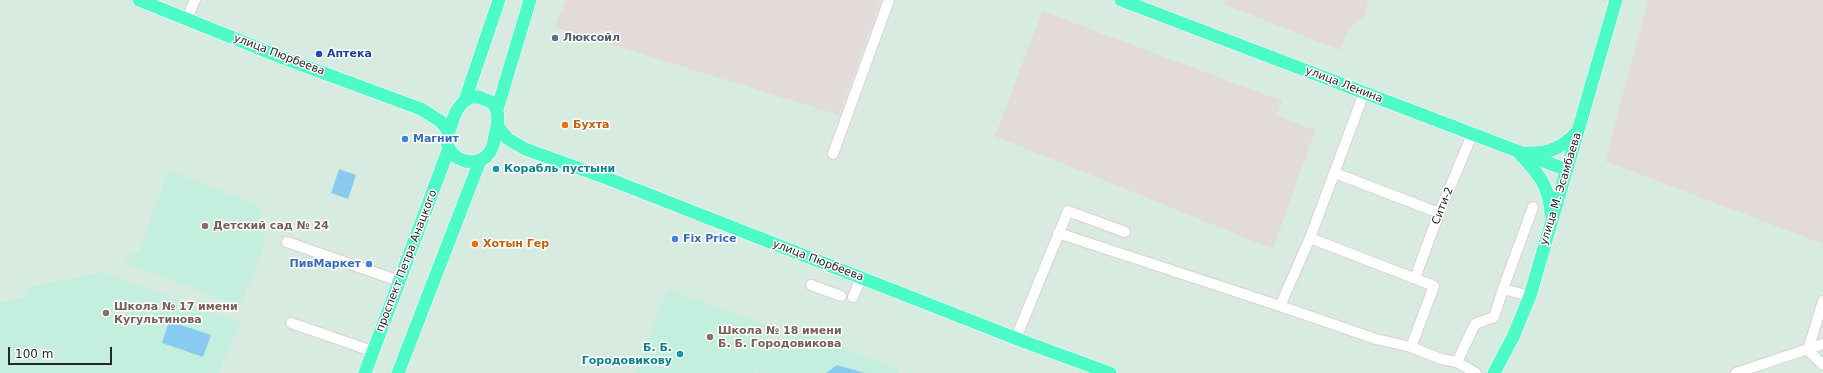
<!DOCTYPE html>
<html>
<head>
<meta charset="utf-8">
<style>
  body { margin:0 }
  #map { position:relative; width:1823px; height:373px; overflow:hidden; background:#d7ebe1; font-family:"DejaVu Sans",sans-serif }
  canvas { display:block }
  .scale { position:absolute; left:8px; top:347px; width:104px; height:18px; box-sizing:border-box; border:2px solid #272727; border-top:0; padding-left:5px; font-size:12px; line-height:14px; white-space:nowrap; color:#272727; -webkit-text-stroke:3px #fff; paint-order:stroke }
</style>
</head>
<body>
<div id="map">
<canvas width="1823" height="373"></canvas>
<div class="scale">100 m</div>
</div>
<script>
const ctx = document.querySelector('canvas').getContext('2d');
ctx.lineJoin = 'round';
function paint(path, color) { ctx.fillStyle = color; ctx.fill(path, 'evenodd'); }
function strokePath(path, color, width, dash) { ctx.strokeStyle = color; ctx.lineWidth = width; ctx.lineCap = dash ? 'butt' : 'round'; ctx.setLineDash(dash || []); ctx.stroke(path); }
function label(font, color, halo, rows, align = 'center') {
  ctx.font = font + ' "DejaVu Sans",sans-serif'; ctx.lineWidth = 3; ctx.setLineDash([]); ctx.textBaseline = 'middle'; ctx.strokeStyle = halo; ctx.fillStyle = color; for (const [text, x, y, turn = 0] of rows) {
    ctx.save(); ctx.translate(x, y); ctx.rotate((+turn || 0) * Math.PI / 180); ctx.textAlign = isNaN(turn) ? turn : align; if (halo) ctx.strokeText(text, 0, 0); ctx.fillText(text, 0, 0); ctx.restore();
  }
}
paint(new Path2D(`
  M566 0H881L839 115 555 27Z
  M1226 0H1369L1362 20 1351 26 1339 50 1224 4Z
  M1648 0H1823V244L1605 161Z
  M1042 11 1282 101 1277 115 1308 128H1316L1273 249 995 136Z`), '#e3dbd9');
paint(new Path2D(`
  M169 170 259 206 265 245 240 306 128 264 126 257 139 251Z
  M103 272 240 323 218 373H0V303L27 296 25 288Z
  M668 289 774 328 767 346 781 350 794 327 898 370V373H756L762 358 755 373H635Z`), '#c4efde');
paint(new Path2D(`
  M339 169 356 175 348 199 331 193Z
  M169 321 211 335 203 357 162 343Z
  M837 365 865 373H826Z`), '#89cbf0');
const minor = new Path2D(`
  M187 18 195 0
  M833 154 889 0
  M1335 173 1439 213
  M1058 233 1280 306
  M1310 238 1434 286 1411 347 1376 339 1280 306 1310 238 1364 93
  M287 242 399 281
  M1415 278 1439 213 1472 135
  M811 285 841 296
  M1530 296 1503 289 1533 207
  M853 297 861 278
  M1823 301 1808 350 1823 365
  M291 323 372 351
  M1016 338 1068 211 1125 232
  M1411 347 1441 359 1457 362
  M1476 373 1457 362 1475 324 1494 317 1503 289
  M1736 373 1823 344`);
const major = new Path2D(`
  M139 0 283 58 421 109 440 121 449 132
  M1121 0 1567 170
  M471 97H479L493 103C500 112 498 125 495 135 494 140 494 146 491 150 481 170 448 163 447 140 447 135 450 128 452 123 455 111 460 103 471 97Z
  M465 100 499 0
  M497 110 530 0
  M497 126 508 139 525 149 609 179 1025 342 1110 373
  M1528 153C1550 154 1562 147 1577 132
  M1520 154C1539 174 1549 186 1551 214
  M365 373 449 148
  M398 373 480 161
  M1494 373 1513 337 1530 296 1616 0`);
strokePath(minor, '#e2ccd2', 12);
strokePath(major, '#fff', 14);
strokePath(minor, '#fff', 10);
strokePath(major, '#4cfbc6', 13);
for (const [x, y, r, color] of [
  [555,38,4,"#5c6f8a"],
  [319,54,4,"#1a4fb4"],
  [565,125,4,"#e8710a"],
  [405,139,4,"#3f7fe0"],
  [496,169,4,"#0f9aa8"],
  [205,226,4,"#8d6e63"],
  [675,239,4,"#3f7fe0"],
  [475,244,4,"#e8710a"],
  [369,264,4,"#3f7fe0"],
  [106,313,4,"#8d6e63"],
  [710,337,4,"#8d6e63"],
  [680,354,4,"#0f9aa8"]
]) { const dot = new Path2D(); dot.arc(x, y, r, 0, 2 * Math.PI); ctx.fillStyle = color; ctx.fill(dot); strokePath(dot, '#fff', 1.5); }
label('bold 11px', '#4e5e75', '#fff', [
  ["Люксойл",563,38]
], 'left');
label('bold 11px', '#164399', '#fff', [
  ["Аптека",327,54]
], 'left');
label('11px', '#272727', '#fff', [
  ["улица Пюрбеева",279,55,21],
  ["улица Ленина",1344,85,21],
  ["улица М. Эсамбаева",1561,189,-73],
  ["Сити-2",1443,206,-68],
  ["проспект Петра Анацкого",407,261,-69],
  ["улица Пюрбеева",818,261,21]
]);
label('bold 11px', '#c56008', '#fff', [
  ["Бухта",573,125],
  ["Хотын Гер",483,244]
], 'left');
label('bold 11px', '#366cbe', '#fff', [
  ["Магнит",413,139],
  ["Fix Price",683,239],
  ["ПивМаркет",361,264,"right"]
], 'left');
label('bold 11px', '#0d838f', '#fff', [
  ["Корабль пустыни",504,169],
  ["Б. Б.",672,348,"right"],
  ["Городовикову",672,361,"right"]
], 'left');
label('bold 11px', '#785e54', '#fff', [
  ["Детский сад № 24",213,226],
  ["Школа № 17 имени",114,307],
  ["Кугультинова",114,320],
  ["Школа № 18 имени",718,331],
  ["Б. Б. Городовикова",718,344]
], 'left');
</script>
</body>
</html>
